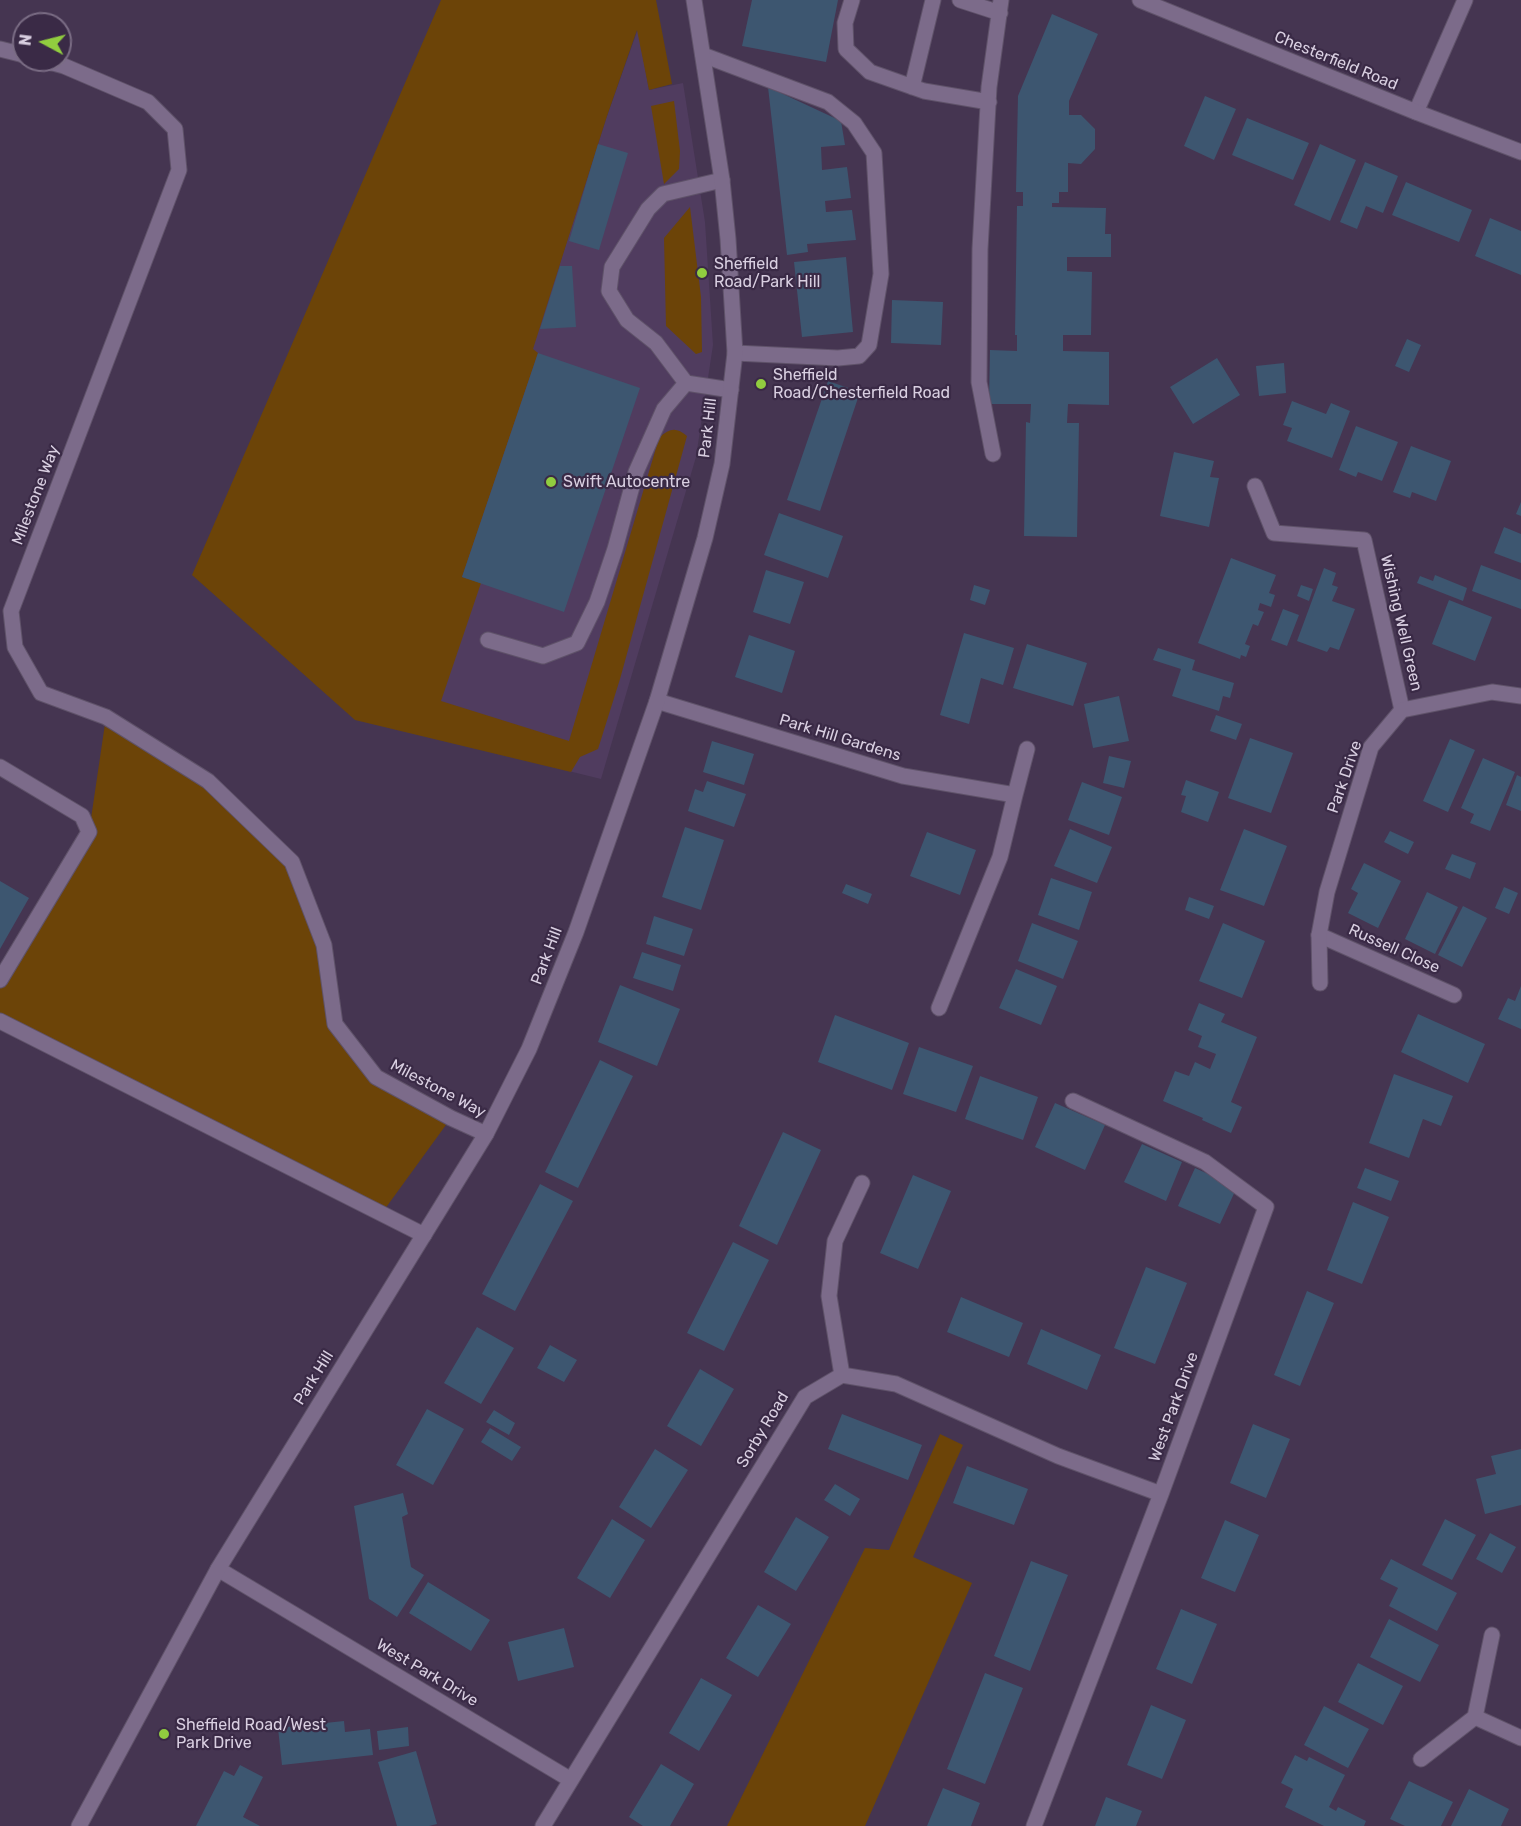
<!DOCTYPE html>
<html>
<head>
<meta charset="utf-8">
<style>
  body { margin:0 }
  #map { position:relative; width:1521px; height:1826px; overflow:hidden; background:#453551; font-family:Rubik,sans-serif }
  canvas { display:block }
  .north { position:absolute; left:12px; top:12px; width:60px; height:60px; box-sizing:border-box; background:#3a2a46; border:2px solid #7a6c84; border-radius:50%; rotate:277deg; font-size:16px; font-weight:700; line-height:24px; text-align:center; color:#d9cfe1 }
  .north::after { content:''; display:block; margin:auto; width:21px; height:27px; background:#91cd3f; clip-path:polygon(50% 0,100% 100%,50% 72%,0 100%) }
</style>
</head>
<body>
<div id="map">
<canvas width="1521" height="1826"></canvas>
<div class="north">N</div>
</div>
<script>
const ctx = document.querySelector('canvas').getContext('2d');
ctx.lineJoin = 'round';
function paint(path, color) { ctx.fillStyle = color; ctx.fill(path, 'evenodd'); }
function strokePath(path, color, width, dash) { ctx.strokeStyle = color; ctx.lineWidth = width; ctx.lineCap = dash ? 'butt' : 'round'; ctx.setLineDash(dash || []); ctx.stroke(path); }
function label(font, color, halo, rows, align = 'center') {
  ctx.font = font + ' Rubik,sans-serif'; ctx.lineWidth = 4.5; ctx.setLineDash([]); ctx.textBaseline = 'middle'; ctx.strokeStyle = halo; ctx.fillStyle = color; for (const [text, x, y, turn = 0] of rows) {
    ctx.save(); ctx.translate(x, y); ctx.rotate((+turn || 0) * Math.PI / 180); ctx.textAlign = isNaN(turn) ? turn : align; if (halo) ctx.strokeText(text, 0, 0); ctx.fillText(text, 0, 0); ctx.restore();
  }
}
paint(new Path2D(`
  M638 29 649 90 683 83 705 222 713 345 696 457 601 779 386 726 532 350 607 116Z`), '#503c5f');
paint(new Path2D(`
  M441 0H656L672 84 649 90 637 30 607 116 533 349 538 353 462 577 481 583 441 701 569 741 659 438C670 428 676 427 687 436L620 679 598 749 580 757 571 772 355 720 192 575Z
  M674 101 680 151 679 169 664 184 651 106Z
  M690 207 701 297 702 352 696 354 666 326 664 238Z
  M106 717 208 781 292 862 324 945 335 1024 376 1077 451 1118 382 1213 0 1021V980L89 832Z
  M940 1434 963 1445 913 1557 972 1583 865 1826H727L865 1548 889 1550Z`), '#6c4408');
paint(new Path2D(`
  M752 0H838L826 62 742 46Z
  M1052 14 1098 34 1069 101V115H1081L1095 129V149L1081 164 1068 163V192H1059V203H1052V207L1106 208 1105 234H1111V257H1067V271L1092 272 1091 335H1063V351L1109 352V405L1068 404 1067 423H1079L1077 537 1024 536 1026 422 1030 423 1031 404H989L990 350 1017 351V335H1015L1017 206H1023V192H1016L1018 96Z
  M768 87 841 121 845 145 821 147 822 170 847 167 851 198 825 201 826 212 852 210 856 240 807 244 808 252 787 255Z
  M1205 96 1236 109 1214 160 1184 146Z
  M1247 118 1309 143 1293 180 1232 155Z
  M598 144 628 153 599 250 569 241Z
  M1320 144 1356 160 1330 221 1294 205Z
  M1365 162 1398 176 1383 213 1366 206 1357 229 1340 222Z
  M1406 182 1472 210 1459 242 1392 215Z
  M1490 218 1521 231V275L1475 256Z
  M846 257 853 332 802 337 794 262Z
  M560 266H572L576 327 540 329Z
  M892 300 943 302 941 345 891 343Z
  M1407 339 1421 345 1409 372 1395 366Z
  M538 353 640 388 564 612 462 577Z
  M1217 358 1240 395 1193 424 1170 387Z
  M1284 363 1286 393 1259 396 1256 366Z
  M828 381 860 392 820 511 787 500Z
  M1292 401 1326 414 1331 403 1350 411 1332 458 1287 441 1292 428 1283 425Z
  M1356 426 1398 442 1382 481 1358 472 1356 477 1339 470Z
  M1411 446 1451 461 1436 501 1412 492 1410 498 1393 492Z
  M1174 452 1214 461 1210 477 1219 478 1209 527 1160 516Z
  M1521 502V516L1516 514Z
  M779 513 843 536 828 578 764 555Z
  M1504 527 1521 534V563L1494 553Z
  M1231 558 1276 575 1269 593 1275 595 1271 607 1260 603 1258 610 1264 612 1258 626 1253 624 1245 644 1250 646 1246 657 1241 655 1240 659 1198 643Z
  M1481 565 1521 580V609L1472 591Z
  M1324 568 1336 573 1332 585 1338 587 1332 601 1355 609 1339 650 1330 647 1327 652 1297 641Z
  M766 570 804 582 790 624 753 612Z
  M1435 575 1467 588 1463 601 1417 583 1420 576 1433 581Z
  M974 585 990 590 985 605 970 600Z
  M1301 585 1313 589 1309 601 1297 596Z
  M1449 600 1492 617 1475 661 1432 644Z
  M1283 609 1299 615 1287 646 1271 640Z
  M964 633 1014 648 1003 685 981 678 969 724 940 715Z
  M749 635 795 651 782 693 735 677Z
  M1027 644 1087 663 1073 706 1013 688Z
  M1158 648 1195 660 1192 670 1234 683 1230 698 1223 696 1219 711 1172 696 1181 669 1153 660Z
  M1119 696 1129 741 1093 748 1084 704Z
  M1216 715 1242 724 1236 740 1210 731Z
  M1250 738 1293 753 1271 813 1228 798Z
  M1450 739 1475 750 1448 812 1423 801Z
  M712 741 754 754 744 785 703 772Z
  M1109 756 1131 761 1124 788 1103 783Z
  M1483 758 1515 772 1490 831 1470 823 1474 814 1461 808Z
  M1517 775 1521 777V811L1506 805Z
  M1186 780 1219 792 1208 822 1181 812 1186 796 1181 795Z
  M707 781 746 794 734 827 688 811 695 789 703 792Z
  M1082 782 1122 797 1109 835 1068 820Z
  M685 827 724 840 701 910 662 897Z
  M1070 829 1112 847 1097 883 1054 866Z
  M1244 829 1287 846 1264 906 1220 890Z
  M1390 831 1414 842 1408 854 1384 842Z
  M927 832 976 850 960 895 910 876Z
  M1452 854 1476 863 1470 879 1445 869Z
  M1364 863 1401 881 1378 928 1348 913 1358 893 1351 889Z
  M1051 878 1092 892 1079 930 1038 915Z
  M0 881 29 898 0 949Z
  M846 884 872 894 868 904 842 893Z
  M1504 887 1518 893 1509 914 1495 908Z
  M1427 892 1458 907 1435 954 1405 939Z
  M1189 897 1214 906 1209 919 1185 910Z
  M1463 906 1487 918 1462 967 1438 955Z
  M654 916 693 929 684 956 646 944Z
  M1032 923 1078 941 1063 979 1018 961Z
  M1223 923 1265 941 1242 998 1199 981Z
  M642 952 681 965 673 991 633 978Z
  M1016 969 1057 986 1041 1025 999 1008Z
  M620 985 680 1009 657 1066 598 1042Z
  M1521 986V1029L1498 1019 1508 998 1515 1001Z
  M1199 1003 1225 1014 1221 1022 1257 1037 1231 1102 1242 1107 1231 1133 1202 1120 1203 1118 1163 1101 1175 1071 1189 1076 1195 1062 1210 1069 1216 1054 1198 1047 1202 1036 1188 1030Z
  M1418 1014 1485 1044 1468 1083 1401 1052Z
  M835 1015 909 1043 892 1090 818 1062Z
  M919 1047 973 1066 956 1112 903 1094Z
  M600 1060 633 1076 578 1188 545 1172Z
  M1394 1074 1453 1096 1441 1126 1423 1119 1409 1158 1369 1143Z
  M980 1076 1038 1097 1023 1140 965 1119Z
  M1055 1103 1105 1125 1085 1170 1035 1147Z
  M783 1132 821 1150 777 1245 739 1226Z
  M1142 1144 1182 1162 1166 1201 1124 1182Z
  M1195 1168 1237 1187 1220 1224 1178 1206Z
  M1365 1168 1399 1181 1391 1201 1357 1188Z
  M913 1175 951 1191 918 1269 880 1253Z
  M540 1184 573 1201 515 1311 482 1294Z
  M1353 1202 1389 1217 1362 1284 1327 1270Z
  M733 1242 769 1260 724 1351 687 1333Z
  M1146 1267 1187 1283 1155 1364 1114 1348Z
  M1307 1291 1334 1303 1300 1386 1274 1375Z
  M961 1297 1023 1323 1009 1357 947 1332Z
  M477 1327 514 1348 481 1404 444 1383Z
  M1041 1329 1101 1355 1087 1390 1027 1364Z
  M550 1345 577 1360 564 1382 537 1368Z
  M700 1369 734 1389 701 1446 667 1426Z
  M427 1409 464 1429 433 1485 396 1465Z
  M494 1410 515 1423 509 1435 486 1422Z
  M842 1414 922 1445 908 1480 828 1449Z
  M1253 1424 1290 1439 1266 1498 1230 1483Z
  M490 1428 521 1447 512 1461 481 1442Z
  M655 1449 688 1470 651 1528 619 1507Z
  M1521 1449V1505L1485 1514 1476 1479 1496 1474 1491 1456Z
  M967 1466 1028 1489 1014 1525 953 1503Z
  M835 1484 860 1499 850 1516 824 1500Z
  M403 1493 408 1514 402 1517 411 1567 424 1575 397 1617 369 1599 354 1506Z
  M796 1517 829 1537 796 1591 764 1572Z
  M612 1519 645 1540 610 1598 577 1578Z
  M1445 1519 1476 1535 1452 1580 1422 1565Z
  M1225 1520 1259 1535 1235 1592 1201 1578Z
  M1490 1533 1516 1547 1502 1573 1476 1559Z
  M1391 1559 1457 1593 1437 1631 1389 1606 1398 1588 1380 1579Z
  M1031 1561 1068 1575 1030 1671 994 1656Z
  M428 1582 490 1620 471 1651 409 1613Z
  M758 1605 791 1624 758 1677 726 1658Z
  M1181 1609 1217 1624 1192 1684 1156 1669Z
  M1389 1619 1439 1645 1420 1682 1370 1657Z
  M564 1628 574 1667 518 1681 508 1642Z
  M1358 1663 1403 1686 1383 1725 1338 1702Z
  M985 1673 1023 1688 985 1784 947 1769Z
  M701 1678 732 1695 699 1751 669 1733Z
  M1151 1705 1186 1720 1162 1779 1127 1765Z
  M1324 1706 1369 1729 1348 1768 1304 1745Z
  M344 1721 345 1732 370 1729 373 1755 282 1765 278 1728Z
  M408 1727 409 1746 379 1750 377 1731Z
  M416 1751 437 1824 429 1826H397L378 1762Z
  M1295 1755 1307 1761 1309 1757 1345 1775 1329 1807 1336 1811 1338 1807 1366 1821 1364 1826H1324L1285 1807 1293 1789 1281 1783Z
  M661 1764 694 1784 670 1826H643L629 1817Z
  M240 1765 263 1777 243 1817 260 1826H196L224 1771 234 1776Z
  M1409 1781 1453 1802 1441 1826H1405L1390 1819Z
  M943 1788 980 1803 971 1826H927Z
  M1469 1789 1509 1809 1501 1826H1451Z
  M1106 1797 1142 1811 1136 1826H1095Z`), '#3d5670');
const service = new Path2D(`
  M852 0 845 23 846 49 870 72 924 91 989 102
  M960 0 1000 13
  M703 55 828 102 854 123 874 153 881 274 869 345 859 356 838 358 735 353
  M912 87 933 0
  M686 383 656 343 627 320 609 291 612 267 648 209 663 194 722 180
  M993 454 979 382 980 249 989 87 1001 0
  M1255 486 1274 533 1364 540 1402 710
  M488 640 543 656 577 643 597 602 615 549 636 472 664 409 686 383 731 390
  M0 767 82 816 89 832 0 980
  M1319 935 1454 995
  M0 1021 424 1235`);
const minor = new Path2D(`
  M0 49 24 55
  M42 60 64 66 148 102 175 129 179 170 11 611 15 647 41 693 106 717 208 781 292 862 324 945 335 1024 376 1077 451 1118 486 1134
  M1416 112 1465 0
  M657 701 903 776 1015 795 1000 857 939 1008
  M1015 795 1027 749
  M1320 983 1319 935 1327 892 1371 747 1402 710 1492 692 1521 696
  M842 1375 829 1296 835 1241 862 1183
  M218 1569 571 1780
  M1492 1635 1475 1717 1521 1738
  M1421 1759 1475 1717
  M543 1826 805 1397 842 1375 896 1384 1058 1456 1161 1494
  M1034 1826 1161 1494 1266 1207 1205 1162 1073 1101`);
const tertiary = new Path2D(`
  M79 1826 218 1569 486 1134 529 1049 576 932 657 701 705 538 722 464 735 353 728 239 722 180 694 0`);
const secondary = new Path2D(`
  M1140 0 1416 112 1521 152`);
strokePath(service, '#5f5269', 17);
strokePath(minor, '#5f5269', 17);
strokePath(tertiary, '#5f5269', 17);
strokePath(secondary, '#5f5269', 17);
strokePath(service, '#7c6b8a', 15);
strokePath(minor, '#7c6b8a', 15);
strokePath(tertiary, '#7c6b8a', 15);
strokePath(secondary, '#7c6b8a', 15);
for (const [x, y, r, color] of [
  [702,273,6,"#91cd3f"],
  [761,384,6,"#91cd3f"],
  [551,482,6,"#91cd3f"],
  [164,1734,6,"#91cd3f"]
]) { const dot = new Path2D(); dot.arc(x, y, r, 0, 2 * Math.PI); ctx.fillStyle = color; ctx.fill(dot); strokePath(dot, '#3a2a46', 2); }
label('16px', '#d9cfe1', '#3a2a46', [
  ["Chesterfield Road",1336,61,22],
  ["Park Hill",708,428,-83],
  ["Milestone Way",36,495,-69],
  ["Wishing Well Green",1401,623,77],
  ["Park Hill Gardens",840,738,17],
  ["Park Drive",1345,777,-71],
  ["Russell Close",1394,949,24],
  ["Park Hill",547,956,-69],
  ["Milestone Way",438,1089,28],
  ["Park Hill",314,1378,-58],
  ["West Park Drive",1174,1407,-70],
  ["Sorby Road",763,1430,-59],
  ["West Park Drive",427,1673,31]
]);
label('16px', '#d9cfe1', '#3a2a46', [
  ["Sheffield",714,264],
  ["Road/Park Hill",714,282],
  ["Sheffield",773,375],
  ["Road/Chesterfield Road",773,393],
  ["Swift Autocentre",563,482],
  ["Sheffield Road/West",176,1725],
  ["Park Drive",176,1743]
], 'left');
</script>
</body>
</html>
